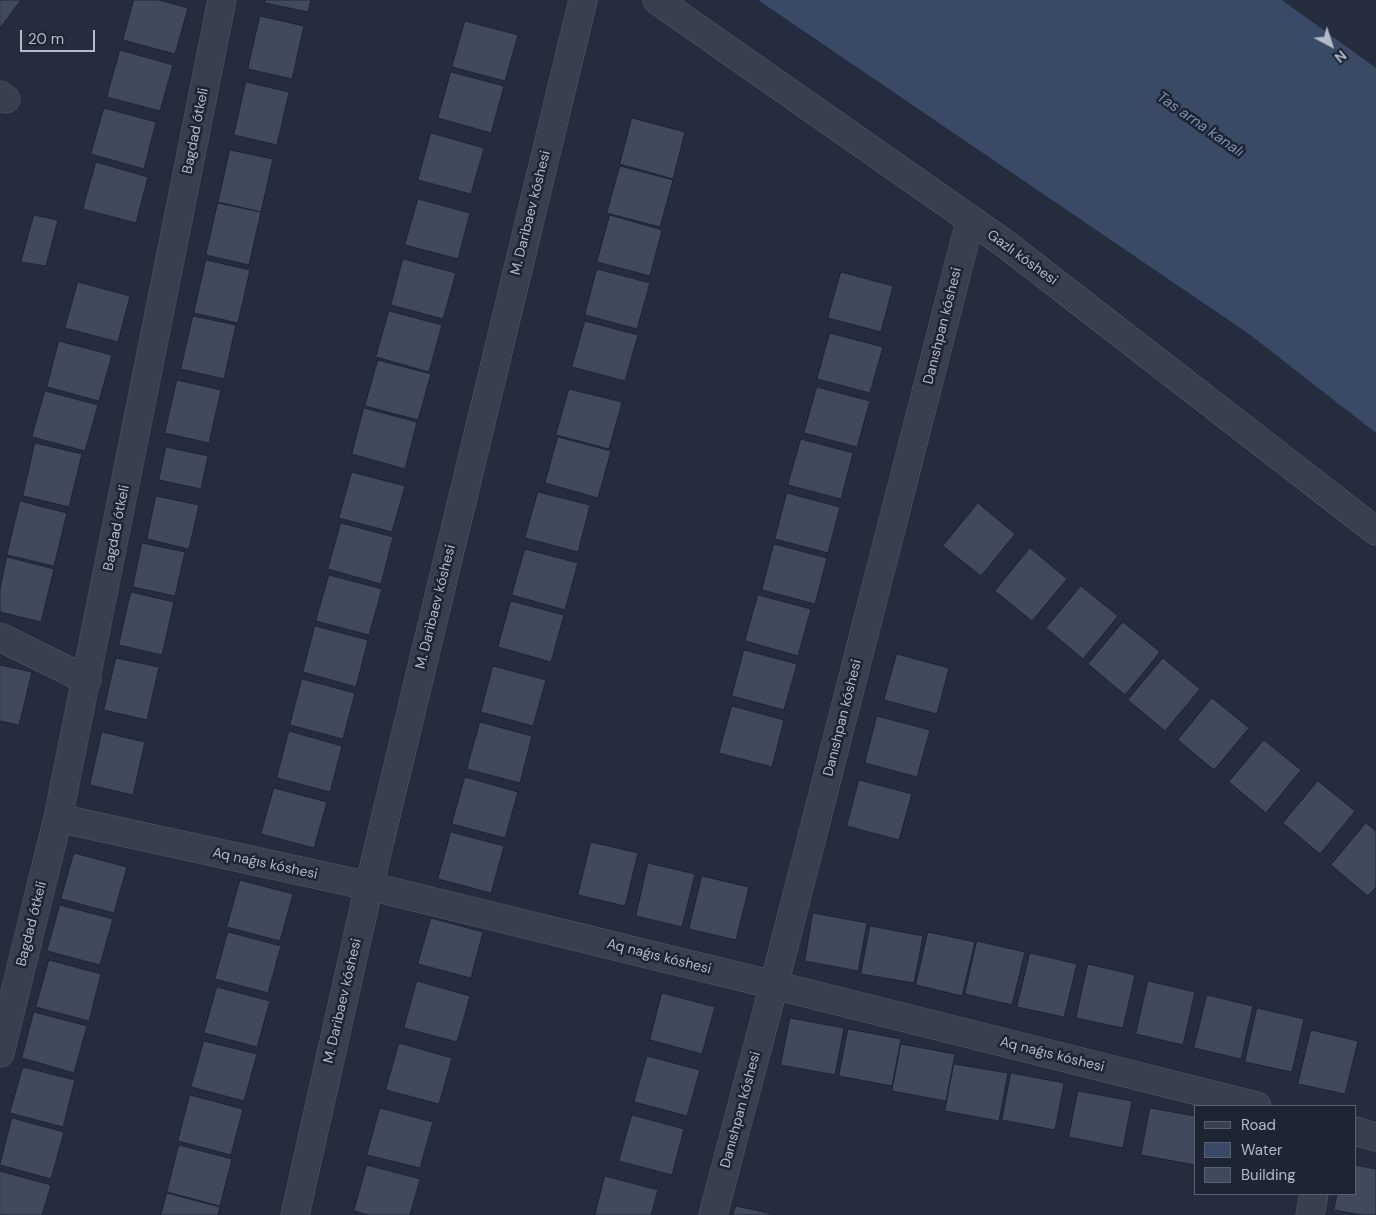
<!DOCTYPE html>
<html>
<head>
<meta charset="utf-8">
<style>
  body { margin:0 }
  #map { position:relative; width:1376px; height:1215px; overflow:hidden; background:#242c3d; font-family:"DM Sans",sans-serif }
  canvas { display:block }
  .legend { position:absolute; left:1194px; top:1105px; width:162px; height:90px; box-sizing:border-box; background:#1d2432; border:1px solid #59606e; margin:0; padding:6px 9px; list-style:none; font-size:15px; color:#b3bac8 }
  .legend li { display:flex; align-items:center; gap:10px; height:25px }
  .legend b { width:25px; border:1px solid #59606e }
  .north { position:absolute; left:1306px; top:20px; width:50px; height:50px; -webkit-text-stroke:4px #1d2432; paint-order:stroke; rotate:140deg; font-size:14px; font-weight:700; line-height:20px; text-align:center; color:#b3bac8 }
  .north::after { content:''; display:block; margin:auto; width:18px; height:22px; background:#b3bac8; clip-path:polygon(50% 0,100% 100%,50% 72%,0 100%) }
  .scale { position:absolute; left:20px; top:30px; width:75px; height:22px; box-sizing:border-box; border:2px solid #b3bac8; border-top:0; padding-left:6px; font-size:15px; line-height:18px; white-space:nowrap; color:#b3bac8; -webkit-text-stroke:4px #1d2432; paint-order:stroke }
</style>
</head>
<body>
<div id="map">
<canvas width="1376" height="1215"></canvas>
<ul class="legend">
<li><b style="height:6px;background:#383f4d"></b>Road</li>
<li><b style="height:14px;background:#394966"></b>Water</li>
<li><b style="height:14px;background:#404a5c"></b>Building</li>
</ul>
<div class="north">N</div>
<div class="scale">20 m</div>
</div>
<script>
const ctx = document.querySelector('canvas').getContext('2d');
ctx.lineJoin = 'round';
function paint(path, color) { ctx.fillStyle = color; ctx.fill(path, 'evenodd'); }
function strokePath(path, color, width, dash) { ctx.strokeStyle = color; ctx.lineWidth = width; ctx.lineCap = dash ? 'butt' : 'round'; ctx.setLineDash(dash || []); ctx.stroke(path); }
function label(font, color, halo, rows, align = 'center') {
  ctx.font = font + ' "DM Sans",sans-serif'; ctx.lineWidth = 5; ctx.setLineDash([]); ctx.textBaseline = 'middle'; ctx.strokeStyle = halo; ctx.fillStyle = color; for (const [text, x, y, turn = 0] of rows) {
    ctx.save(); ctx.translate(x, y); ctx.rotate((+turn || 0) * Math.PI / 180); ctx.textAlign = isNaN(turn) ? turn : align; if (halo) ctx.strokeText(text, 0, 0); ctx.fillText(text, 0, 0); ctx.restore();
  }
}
paint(new Path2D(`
  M758 0H1282L1376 68V433L1249 334Z`), '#394966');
const building = new Path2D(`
  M0 0H21L0 28Z
  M134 0H159L188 8 175 54 123 40Z
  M265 0H311L308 12 265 3Z
  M260 16 304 26 292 79 248 69Z
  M465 21 518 35 505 81 452 67Z
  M120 50 173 65 160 111 107 97Z
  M451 72 504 86 491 133 438 118Z
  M246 82 289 92 277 145 234 135Z
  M104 108 156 122 144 169 91 154Z
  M632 118 685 132 673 179 620 164Z
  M431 133 484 148 471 194 418 180Z
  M230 150 273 159 261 212 218 203Z
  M96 162 148 177 136 223 83 209Z
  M620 166 673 180 660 227 607 213Z
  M418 199 470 213 458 259 405 245Z
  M218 202 261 212 249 265 206 255Z
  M34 215 58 220 46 266 21 262Z
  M610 215 662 230 650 276 597 262Z
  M403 259 456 273 443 319 391 305Z
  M206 260 250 270 238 323 194 313Z
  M597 269 650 283 637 329 585 315Z
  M841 272 893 286 881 332 828 318Z
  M78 282 130 296 118 342 65 328Z
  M389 311 442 325 429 372 376 357Z
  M193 316 236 325 224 379 181 369Z
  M585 321 638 335 625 381 572 367Z
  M830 333 883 347 870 393 817 379Z
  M59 341 112 355 99 401 47 387Z
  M378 360 431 374 418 420 365 406Z
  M177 380 221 390 209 443 165 433Z
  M817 387 870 401 857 447 804 433Z
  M569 389 622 402 609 449 556 435Z
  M45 391 98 405 85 451 32 437Z
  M364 408 417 422 405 469 352 454Z
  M558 437 611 451 598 498 545 483Z
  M801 439 853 453 841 499 788 485Z
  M35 443 82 454 69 507 23 496Z
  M166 447 208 456 201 489 159 480Z
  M352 472 405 486 392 532 339 518Z
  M538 492 590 505 578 552 525 538Z
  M787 493 840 507 828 553 775 539Z
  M156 496 199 505 189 549 147 539Z
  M20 501 67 513 54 566 7 555Z
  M978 503 1015 534 981 576 943 546Z
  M341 523 393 537 381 584 328 569Z
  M142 543 185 552 175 596 133 587Z
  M774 544 827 558 815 604 762 590Z
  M1030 548 1067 579 1032 621 995 591Z
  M525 549 578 563 565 610 512 595Z
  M7 557 54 569 41 622 0 612V589Z
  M329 575 382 589 369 635 316 621Z
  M1081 586 1118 616 1083 659 1046 628Z
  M131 592 174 602 162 655 119 645Z
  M758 595 811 609 798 656 745 641Z
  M511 601 564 615 551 662 498 647Z
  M1123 622 1160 652 1125 695 1088 664Z
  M315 626 368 640 356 687 303 672Z
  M744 650 797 664 784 710 732 696Z
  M897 654 949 668 937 714 884 700Z
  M116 658 159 667 147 720 104 710Z
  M1163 658 1200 689 1165 731 1128 700Z
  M0 665 32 672 19 725 0 721Z
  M493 666 546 680 533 726 481 712Z
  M302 679 355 693 343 739 290 725Z
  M1212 698 1249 728 1214 770 1178 740Z
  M732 706 784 720 772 767 719 753Z
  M877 716 930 730 917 777 865 763Z
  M480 722 532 736 520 783 467 769Z
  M289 731 342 746 330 792 277 778Z
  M102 732 145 742 133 795 90 785Z
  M1264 740 1301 770 1266 813 1229 782Z
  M465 777 518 792 505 838 452 824Z
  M859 780 912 794 899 840 847 826Z
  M1318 781 1355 811 1320 854 1283 823Z
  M274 788 327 802 314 848 261 834Z
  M1366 823 1376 831V887L1368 896 1331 865Z
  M451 832 504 846 491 893 438 879Z
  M591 842 638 853 625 906 578 895Z
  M74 853 127 867 114 913 61 899Z
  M648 863 695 874 682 927 636 916Z
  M702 876 749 887 736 940 689 929Z
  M240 880 293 894 280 941 227 927Z
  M60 905 113 919 100 965 47 951Z
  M813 913 867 923 858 971 805 961Z
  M431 918 483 932 471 978 418 964Z
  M870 926 923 936 914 983 861 974Z
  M228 932 281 946 268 993 215 979Z
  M928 932 975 942 962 996 916 985Z
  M977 941 1025 952 1012 1005 965 994Z
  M1030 953 1077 964 1064 1017 1017 1007Z
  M49 960 101 974 89 1021 36 1007Z
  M1088 964 1135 975 1123 1028 1076 1018Z
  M417 981 470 996 457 1042 404 1028Z
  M1148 981 1195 992 1183 1045 1136 1034Z
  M217 987 270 1001 257 1047 204 1033Z
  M662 993 715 1007 702 1054 650 1040Z
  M1207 995 1253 1006 1241 1059 1194 1048Z
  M1257 1008 1304 1019 1292 1072 1245 1062Z
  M34 1012 87 1026 74 1073 22 1058Z
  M790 1018 844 1028 835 1075 781 1065Z
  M848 1029 901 1039 892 1086 839 1076Z
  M1311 1030 1358 1041 1345 1094 1298 1084Z
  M204 1041 257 1054 244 1101 191 1087Z
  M399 1043 452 1058 439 1104 386 1090Z
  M901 1044 955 1054 946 1101 892 1091Z
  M647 1056 700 1070 687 1116 634 1102Z
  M954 1064 1008 1073 999 1121 945 1111Z
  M23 1067 75 1080 63 1127 10 1113Z
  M1011 1073 1064 1083 1055 1130 1002 1120Z
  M1078 1091 1132 1101 1123 1148 1069 1137Z
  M190 1095 243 1109 231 1155 178 1141Z
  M380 1108 433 1122 420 1168 367 1155Z
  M1150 1108 1195 1116V1165L1141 1155Z
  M632 1115 684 1129 672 1175 619 1161Z
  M12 1118 64 1132 51 1179 0 1165Z
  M179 1145 232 1159 220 1206 167 1192Z
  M367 1165 420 1179 410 1215H369L354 1211Z
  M1355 1165 1376 1169V1215H1362L1334 1210 1337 1194H1355Z
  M0 1171 51 1185 42 1215H0Z
  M605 1176 658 1190 651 1215H595Z
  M167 1193 220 1207 218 1215H161Z
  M736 1206 777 1215H733Z`);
paint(building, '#404a5c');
strokePath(building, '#1f2634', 1);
const minor = new Path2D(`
  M657 0 1004 243 1376 531
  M0 95 6 99
  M0 637 87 680
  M58 818 369 886 774 985 1257 1106
  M0 1053 58 818 222 0
  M1355 1131 1376 1137
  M295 1215 369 886 583 0
  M713 1215 774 985 970 221
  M1310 1215 1314 1194`);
strokePath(minor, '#535a68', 29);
strokePath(minor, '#383f4d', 28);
label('14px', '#b3bac8', '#1d2432', [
  ["Bagdad ótkeli",196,131,-79],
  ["M. Daribaev kóshesi",531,213,-76],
  ["Gazlı kóshesi",1022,258,36],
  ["Danıshpan kóshesi",943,326,-76],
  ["Bagdad ótkeli",117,528,-79],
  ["M. Daribaev kóshesi",436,607,-76],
  ["Danıshpan kóshesi",843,718,-76],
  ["Aq naǵıs kóshesi",265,864,12],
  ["Bagdad ótkeli",32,924,-76],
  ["Aq naǵıs kóshesi",659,957,14],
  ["M. Daribaev kóshesi",343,1001,-77],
  ["Aq naǵıs kóshesi",1052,1055,14],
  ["Danıshpan kóshesi",741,1110,-75]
]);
label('italic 15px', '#7c8eb0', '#1d2432', [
  ["Tas arna kanalı",1200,125,35]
]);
</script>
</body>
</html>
